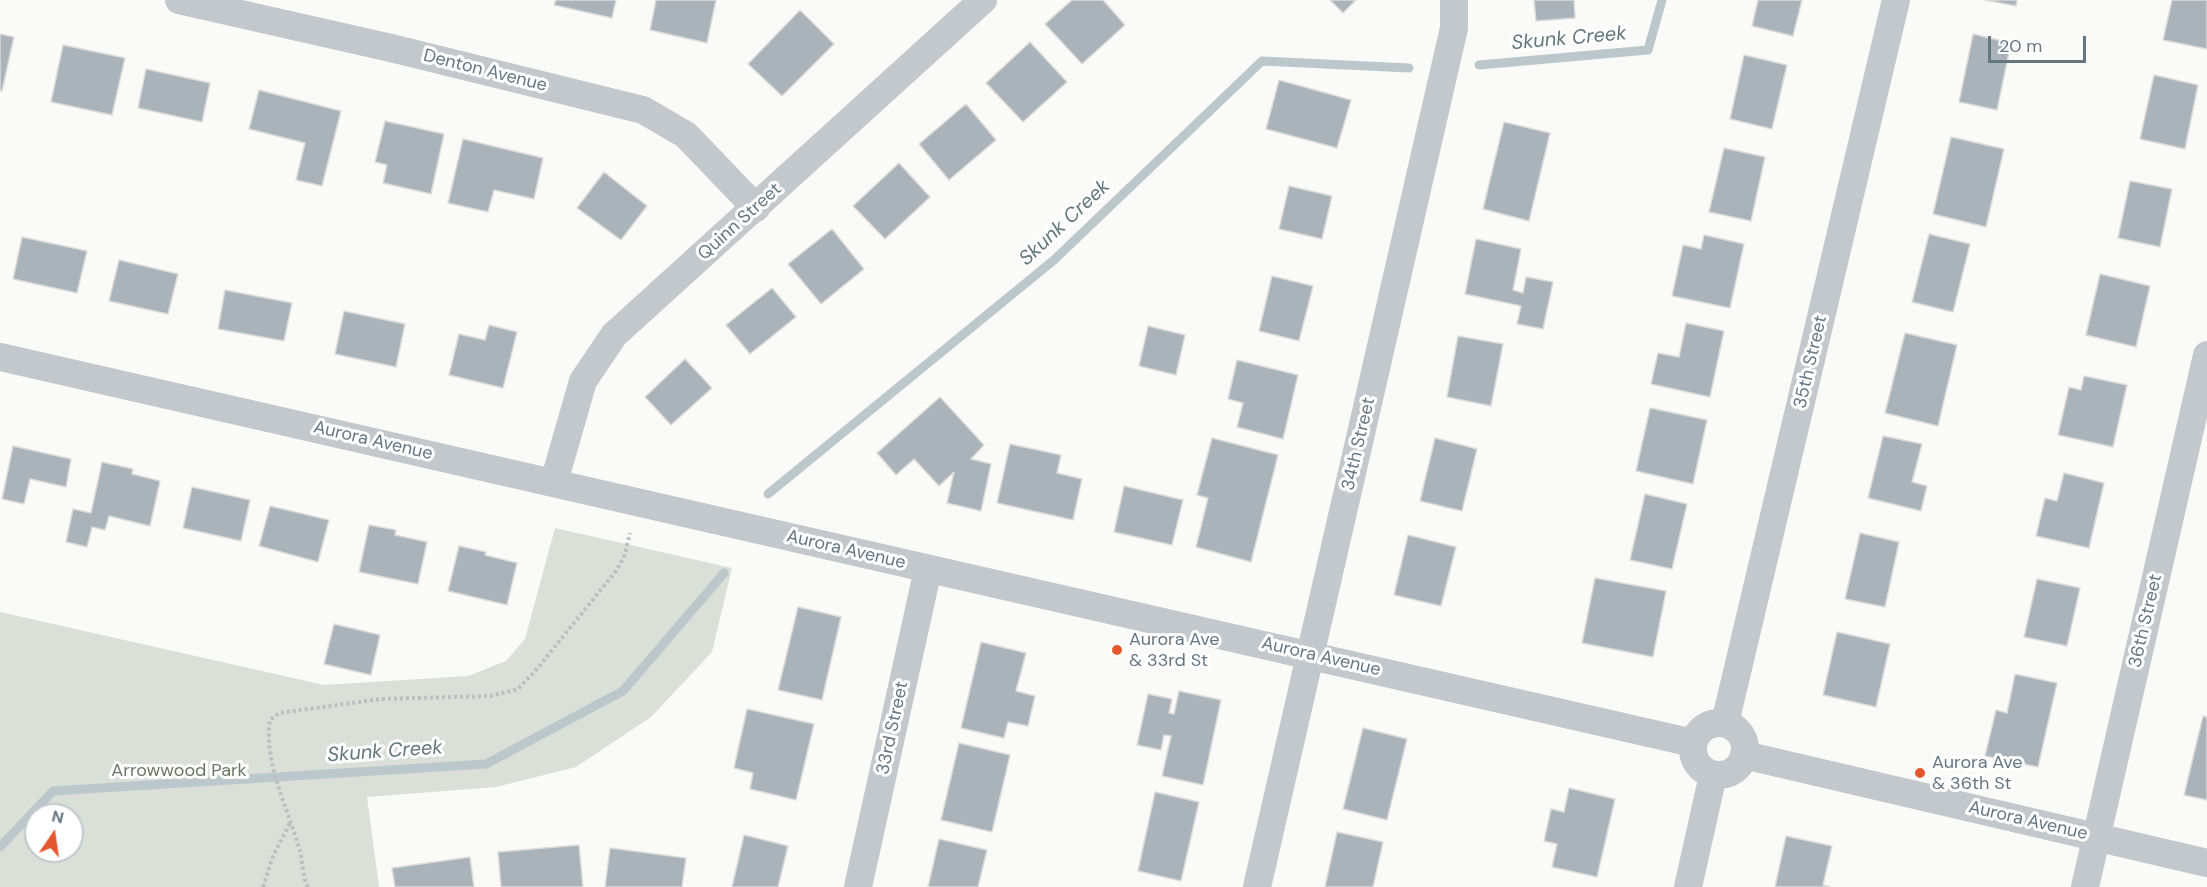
<!DOCTYPE html>
<html>
<head>
<meta charset="utf-8">
<style>
  body { margin:0 }
  #map { position:relative; width:2207px; height:887px; overflow:hidden; background:#fafaf8; font-family:"DM Sans",sans-serif }
  canvas { display:block }
  .north { position:absolute; left:24px; top:803px; width:60px; height:60px; box-sizing:border-box; background:#fff; border:2px solid #c1c8cd; border-radius:50%; rotate:13deg; font-size:16px; font-weight:700; line-height:24px; text-align:center; color:#657683 }
  .north::after { content:''; display:block; margin:auto; width:21px; height:27px; background:#e4572e; clip-path:polygon(50% 0,100% 100%,50% 72%,0 100%) }
  .scale { position:absolute; left:1988px; top:36px; width:98px; height:27px; box-sizing:border-box; border:3px solid #657683; border-top:0; padding-left:8px; font-size:18px; line-height:21px; white-space:nowrap; color:#657683; -webkit-text-stroke:4px #fff; paint-order:stroke }
</style>
</head>
<body>
<div id="map">
<canvas width="2207" height="887"></canvas>
<div class="north">N</div>
<div class="scale">20 m</div>
</div>
<script>
const ctx = document.querySelector('canvas').getContext('2d');
ctx.lineJoin = 'round';
function paint(path, color) { ctx.fillStyle = color; ctx.fill(path, 'evenodd'); }
function strokePath(path, color, width, dash) { ctx.strokeStyle = color; ctx.lineWidth = width; ctx.lineCap = dash ? 'butt' : 'round'; ctx.setLineDash(dash || []); ctx.stroke(path); }
function label(font, color, halo, rows, align = 'center') {
  ctx.font = font + ' "DM Sans",sans-serif'; ctx.lineWidth = 6; ctx.setLineDash([]); ctx.textBaseline = 'middle'; ctx.strokeStyle = halo; ctx.fillStyle = color; for (const [text, x, y, turn = 0] of rows) {
    ctx.save(); ctx.translate(x, y); ctx.rotate((+turn || 0) * Math.PI / 180); ctx.textAlign = isNaN(turn) ? turn : align; if (halo) ctx.strokeText(text, 0, 0); ctx.fillText(text, 0, 0); ctx.restore();
  }
}
paint(new Path2D(`
  M555 528 732 568 712 652 651 717 576 767 496 787 367 797 379 887H0V612L324 685 468 676 506 661 525 639ZM36 815H72V851H36Z`), '#dadfd7');
strokePath(new Path2D(`
  M1479 65 1648 50 1662 0
  M768 494 1054 260 1262 61 1409 68
  M0 847 53 791 486 764 623 691 724 573`), '#bbc7cb', 9);
const building = new Path2D(`
  M556 0H616L612 18 554 5Z
  M656 0H716L707 43 650 30Z
  M1072 0H1103L1125 25 1082 64 1045 24Z
  M1330 0H1356L1343 13Z
  M1534 0H1574L1575 18 1536 21Z
  M1758 0H1802L1793 36 1752 26Z
  M1985 0H2017L2016 6Z
  M2172 0H2207V49L2163 40Z
  M800 10 834 44 782 96 748 64Z
  M0 34 14 37 2 91H0Z
  M1973 34 2011 43 1997 110 1959 102Z
  M1030 42 1067 82 1023 122 986 83Z
  M63 45 125 58 112 115 51 102Z
  M1744 55 1787 65 1772 129 1730 119Z
  M146 69 210 83 202 122 138 108Z
  M2154 75 2198 85 2185 149 2140 139Z
  M1279 80 1351 100 1337 148 1266 129Z
  M259 90 341 111 322 186 296 180 305 143 249 129Z
  M966 104 996 140 949 180 919 144Z
  M385 121 444 134 431 194 383 183 387 165 375 162Z
  M1504 122 1550 133 1529 221 1483 209Z
  M1951 137 2004 149 1986 227 1933 214Z
  M463 139 543 158 534 199 494 190 488 212 448 203Z
  M1724 148 1765 157 1751 221 1709 212Z
  M899 163 930 197 885 239 853 206Z
  M604 172 647 206 621 240 577 208Z
  M2130 181 2172 189 2160 247 2118 238Z
  M1289 186 1332 196 1322 239 1279 229Z
  M832 229 864 269 821 304 788 264Z
  M1929 234 1970 244 1953 312 1912 302Z
  M1704 235 1744 244 1730 308 1672 296 1683 245 1701 249Z
  M22 237 87 251 77 293 13 279Z
  M1476 239 1521 249 1513 290 1523 293 1526 277 1553 282 1543 329 1517 324 1521 306 1465 294Z
  M119 260 178 274 168 314 109 301Z
  M2100 274 2150 286 2136 347 2086 335Z
  M1272 276 1313 286 1299 341 1259 331Z
  M772 288 796 317 750 354 726 325Z
  M225 290 292 303 284 341 218 329Z
  M344 311 405 324 396 367 335 354Z
  M1686 323 1724 331 1710 397 1651 384 1658 353 1679 357Z
  M489 325 517 332 503 388 449 375 459 334 485 340Z
  M1148 326 1185 335 1176 375 1139 366Z
  M1905 333 1957 345 1938 426 1885 413Z
  M1458 336 1503 344 1491 406 1447 397Z
  M685 359 712 388 671 425 645 397Z
  M1237 360 1298 375 1283 439 1237 427 1243 403 1228 399Z
  M2084 376 2127 385 2113 447 2058 435 2069 387 2081 390Z
  M940 397 984 445 971 459 991 464 981 511 947 503 954 472 939 486 914 459 896 475 877 453Z
  M1650 408 1707 420 1693 484 1636 471Z
  M1883 436 1922 444 1912 482 1927 486 1921 511 1868 498Z
  M1212 438 1278 455 1251 562 1196 547 1208 498 1197 495Z
  M1435 438 1477 449 1462 511 1420 501Z
  M1010 444 1061 455 1057 473 1082 479 1073 520 997 503Z
  M13 446 71 459 66 487 30 479 24 504 2 499Z
  M102 462 133 469 132 474 160 481 150 526 109 516 105 530 92 527 87 547 66 542 73 509 91 513Z
  M2064 473 2104 483 2089 548 2036 536 2045 498 2057 501Z
  M1124 486 1183 500 1172 545 1114 532Z
  M192 487 250 500 241 541 183 528Z
  M1645 494 1687 504 1672 569 1630 560Z
  M270 506 329 520 318 562 259 546Z
  M369 525 396 530 395 535 427 542 418 584 359 572Z
  M1860 533 1899 542 1885 607 1845 599Z
  M1408 535 1456 547 1441 606 1394 595Z
  M459 546 486 552 485 555 517 563 507 605 448 591Z
  M1595 578 1666 591 1653 657 1582 643Z
  M2037 579 2080 588 2067 646 2024 637Z
  M798 607 841 617 822 700 778 690Z
  M334 624 380 635 371 675 324 664Z
  M1837 632 1890 644 1876 707 1823 695Z
  M981 642 1026 653 1016 691 1035 696 1028 726 1008 722 1004 738 961 728Z
  M2015 674 2057 683 2038 767 1985 756 1996 710 2007 713Z
  M1179 691 1221 700 1203 785 1162 776 1171 736 1164 735 1161 750 1137 745 1148 694 1172 699 1169 713 1174 714Z
  M747 709 814 724 796 800 750 789 753 773 734 768Z
  M2203 716 2207 717V800L2184 795Z
  M1363 728 1407 739 1387 820 1343 809Z
  M959 743 1010 755 992 832 941 820Z
  M1569 788 1615 799 1597 877 1552 867 1557 844 1544 841 1551 809 1564 812Z
  M1155 792 1199 802 1181 881 1138 871Z
  M1337 832 1383 842 1373 887H1325Z
  M744 835 788 846 778 887H732Z
  M1786 836 1832 846 1823 885 1830 887H1775Z
  M939 839 987 850 978 887H928Z
  M579 845 583 887H501L498 852Z
  M610 848 686 858 682 887H605Z
  M470 857 474 887H395L392 868Z`);
paint(building, '#aab3b9');
strokePath(building, '#dcdcda', 1.5);
strokePath(new Path2D(`
  M263 887 273 856 291 821
  M308 887C302 877 303 862 300 851 289 811 263 762 270 720L279 713 381 699 491 696 518 689 536 670 616 571 624 557 630 533`), '#bbbfc2', 4, [3, 3]);
strokePath(new Path2D(`
  M179 0 391 48 643 110 686 135 756 208
  M0 357 1693 743
  M554 482 583 381 614 335 983 0
  M1693 749a26 26 0 1 1 52 0a26 26 0 1 1-52 0Z
  M1725 723 1896 0
  M1744 755 2207 863
  M858 887 928 569
  M1257 887 1454 28V0
  M1688 887 1713 775
  M2085 887 2207 355`), '#c3c8cc', 28);
for (const [x, y, r, color] of [
  [1117,650,6,"#e4572e"],
  [1920,773,6,"#e4572e"]
]) { const dot = new Path2D(); dot.arc(x, y, r, 0, 2 * Math.PI); ctx.fillStyle = color; ctx.fill(dot); strokePath(dot, '#fff', 2); }
label('18px', '#657683', '#fff', [
  ["Denton Avenue",485,71,14],
  ["Quinn Street",740,222,-42],
  ["35th Street",1811,362,-77],
  ["Aurora Avenue",373,441,13],
  ["34th Street",1359,444,-77],
  ["Aurora Avenue",846,550,13],
  ["36th Street",2146,621,-77],
  ["Aurora Avenue",1321,657,13],
  ["33rd Street",893,728,-78],
  ["Aurora Avenue",2028,821,13]
]);
label('18px', '#657683', '#fff', [
  ["Aurora Ave",1129,640],
  ["& 33rd St",1129,661],
  ["Aurora Ave",1932,763],
  ["& 36th St",1932,784]
], 'left');
label('18px', '#687a64', '#fff', [
  ["Arrowwood Park",179,771]
]);
label('italic 20px', '#60757c', '#fff', [
  ["Skunk Creek",1569,39,-5],
  ["Skunk Creek",1065,223,-43],
  ["Skunk Creek",385,752,-4]
]);
</script>
</body>
</html>
